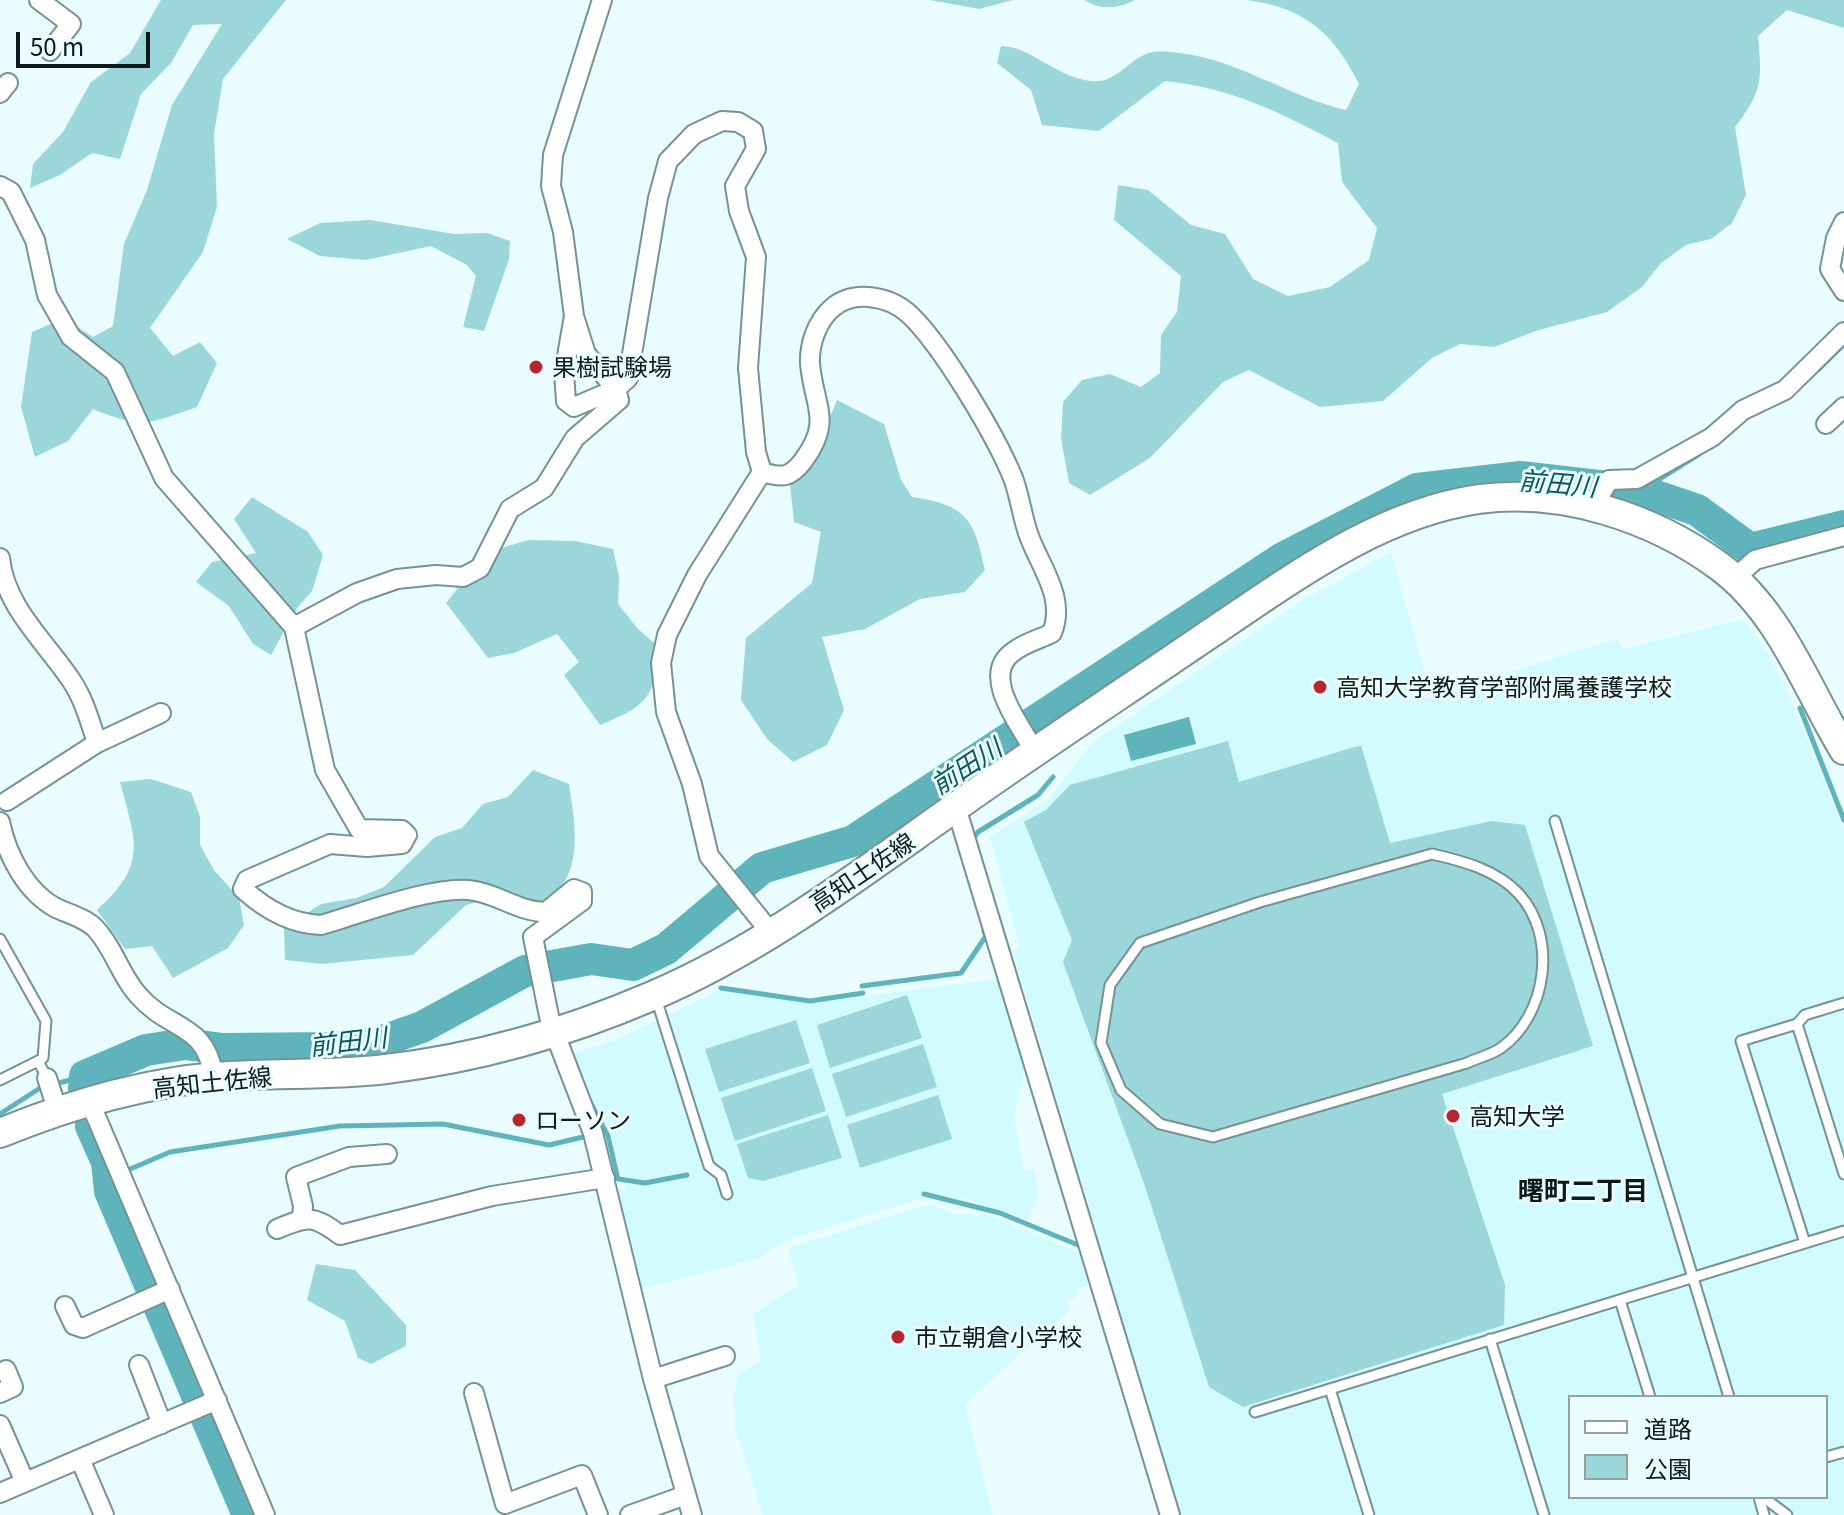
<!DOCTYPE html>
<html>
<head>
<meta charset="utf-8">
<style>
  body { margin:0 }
  #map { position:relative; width:1844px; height:1515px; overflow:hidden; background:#eafdfe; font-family:Georgia,"Noto Sans JP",serif }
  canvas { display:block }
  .legend { position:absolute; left:1568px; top:1395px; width:260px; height:104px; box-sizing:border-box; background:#eafdfe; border:2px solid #92a2a3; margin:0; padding:10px 14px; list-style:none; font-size:24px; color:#0d191a }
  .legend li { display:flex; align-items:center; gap:16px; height:40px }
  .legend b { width:40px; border:2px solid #92a2a3 }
  .scale { position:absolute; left:16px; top:32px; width:134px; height:36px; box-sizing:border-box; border:4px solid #0d191a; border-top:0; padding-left:10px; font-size:24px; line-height:28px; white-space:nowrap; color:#0d191a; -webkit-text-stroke:6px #eafdfe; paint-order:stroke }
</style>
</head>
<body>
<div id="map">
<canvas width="1844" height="1515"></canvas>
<ul class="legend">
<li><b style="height:10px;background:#fff"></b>道路</li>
<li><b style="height:22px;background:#9bd6db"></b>公園</li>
</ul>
<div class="scale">50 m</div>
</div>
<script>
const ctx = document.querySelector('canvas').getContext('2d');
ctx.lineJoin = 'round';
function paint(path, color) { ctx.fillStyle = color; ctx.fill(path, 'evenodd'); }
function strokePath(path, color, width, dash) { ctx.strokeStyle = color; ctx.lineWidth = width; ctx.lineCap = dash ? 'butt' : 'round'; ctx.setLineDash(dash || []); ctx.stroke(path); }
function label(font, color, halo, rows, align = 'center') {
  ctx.font = font + ' Georgia,"Noto Sans JP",serif'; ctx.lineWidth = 6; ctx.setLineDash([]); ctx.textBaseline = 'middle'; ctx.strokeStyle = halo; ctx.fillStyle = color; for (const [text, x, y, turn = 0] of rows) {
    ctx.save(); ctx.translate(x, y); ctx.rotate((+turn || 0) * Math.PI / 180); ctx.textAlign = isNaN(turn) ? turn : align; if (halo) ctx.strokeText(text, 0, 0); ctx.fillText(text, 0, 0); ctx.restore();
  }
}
paint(new Path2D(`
  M1391 552 1425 674 1424 699 1616 639 1623 649 1743 619 1766 650 1791 700 1844 831V1515H1180L1013 951 1020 948 990 837 1047 801 1093 742 1306 598ZM1570 1397H1826V1497H1570Z
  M996 979 1000 981 1026 1064 1014 1116 1024 1171 1034 1169 1039 1195 1028 1220 968 1200 927 1193V1197L786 1240 759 1258 644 1288 637 1283 617 1190 626 1188 609 1128 577 1082 568 1055 617 1039 721 990 811 1003Z
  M930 1204 953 1214 989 1215 1084 1255 1092 1285 1079 1288 1075 1298 1068 1301 1069 1311 965 1404 993 1515H763L735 1428 734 1396 738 1375 761 1360 753 1314 799 1285 788 1248Z`), '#d1fbff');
paint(new Path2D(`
  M161 0H286L223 79 214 134 217 207 203 252 150 328 173 356 200 342 217 363 197 407C149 424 141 429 93 409L68 441 35 457 21 407 32 332 64 318 93 337 113 326 124 244 147 190 172 105 222 24 193 25 171 63 141 94 120 159 92 153 60 175 30 188 33 164 63 132 91 82 130 53Z
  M930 0H1013L979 9Z
  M1085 0H1135C1120 8 1100 11 1085 0Z
  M1247 0H1844V28L1787 10 1758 36C1762 81 1763 90 1735 127L1746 195 1732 223 1711 239 1686 245 1661 263 1642 287 1607 312 1539 330 1494 347 1460 344 1432 358 1383 401 1320 407 1249 370 1223 382 1150 458 1090 495 1069 483 1061 438 1063 402 1082 380 1110 374 1141 387 1160 373 1161 335 1177 312 1181 276 1114 220 1118 185 1148 190 1191 225 1225 234 1253 279 1288 296 1330 287 1369 260 1377 228 1342 182 1338 143C1279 112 1232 88 1165 81L1099 131 1042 125 1031 90 997 63 1001 46C1032 47 1052 75 1090 81 1118 85 1130 55 1154 52 1162 51 1171 52 1179 53 1237 59 1289 97 1346 110L1359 84C1333 33 1306 8 1247 0Z
  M370 220 454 234 487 233 510 241 509 259 484 331 463 327 476 276 467 265 431 246 366 260 320 256 287 239 320 223Z
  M837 400 884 424 901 480 912 497C966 505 974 518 985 570L965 592 920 599 865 629 822 637 844 710 827 745 793 762 767 739 741 700 746 638 812 583 821 532 794 522 789 476 817 449Z
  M252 497 308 532 323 555 312 591 297 608 271 655 253 644 229 606 196 582 212 562 256 553 234 519Z
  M529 540 576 541 613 549 619 577 618 604 638 629 660 648C653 698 649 705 600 725L564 675 579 662 557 634 514 653 488 658 446 603 487 552Z
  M1228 741 1239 782 1361 745 1390 843 1492 821 1525 825 1593 1046 1442 1094 1505 1285 1504 1325 1243 1407 1209 1387 1145 1186 1063 962 1072 940 1024 822 1046 810 1070 785Z
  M533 770 569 784C574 820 584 865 555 894 547 902 531 907 521 912L489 899 466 905 413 955 322 964 285 960 284 928 321 904 356 898 384 887 435 837 462 828 483 804 508 797Z
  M151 779 191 792 200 817V845L214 870 239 898 244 925 228 948 173 978 152 946 125 949 97 910C148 864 136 843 120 782Z
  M907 995 922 1038 830 1068 817 1025Z
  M796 1020 810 1063 719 1092 705 1049Z
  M923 1044 937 1087 846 1117 832 1074Z
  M812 1068 826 1111 735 1141 721 1098Z
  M938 1095 952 1139 860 1168 847 1125Z
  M828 1115 842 1158 763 1181 748 1178 737 1144Z
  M316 1264 355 1270 406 1325V1346L371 1364 358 1358 345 1321 307 1300Z`), '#9bd6db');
paint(new Path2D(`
  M1189 717 1196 744 1131 761 1124 735Z`), '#5fb4bc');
strokePath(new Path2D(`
  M1819 369 1844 344
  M1641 491 1698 455
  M1800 708 1844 820
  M973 839 978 832 1038 795 1053 777
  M862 986 961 973 986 936 984 931
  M721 988 810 1001 863 993
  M589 1100 608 1136 618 1179 645 1183 687 1175
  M0 1114 40 1088 85 1076
  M128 1170 170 1152 340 1126 443 1124 549 1145 583 1137
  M924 1194 1000 1213 1078 1245`), '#5fb4bc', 5);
strokePath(new Path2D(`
  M84 1088 85 1076 146 1050 185 1044 223 1049 330 1048 377 1043 422 1027 525 971 591 959 633 965 666 949 762 868 853 841 1281 559 1417 489 1521 477 1641 491 1697 510 1750 549 1844 526
  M91 1126 107 1162 110 1191 248 1515`), '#5fb4bc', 32);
const service = new Path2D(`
  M1555 821 1729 1397
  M1432 854C1463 861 1497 870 1519 894 1558 937 1547 1015 1501 1048 1491 1055 1477 1058 1467 1063L1213 1137 1160 1124 1121 1090 1101 1043 1110 985 1140 943 1260 902Z
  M0 939 46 1021 43 1058 38 1061 47 1078
  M656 998 709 1166 721 1175 727 1194
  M1797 1024 1805 1015 1844 1003
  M0 1080 38 1061
  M1805 1243 1741 1041 1797 1024 1844 1174
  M1620 1300 1650 1397
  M1490 1339 1544 1515
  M1330 1389 1369 1515
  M1255 1412 1844 1231
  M1826 1457 1844 1452
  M1759 1497 1764 1515
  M1763 1497 1787 1515`);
const minor = new Path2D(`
  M39 0 71 24 50 51
  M0 93 8 83
  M0 186 11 192 35 240 47 295 71 337 115 372 164 478 294 627 325 770 359 829 402 830 407 835 402 844 367 847 330 844 247 880 243 889C265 909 291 924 321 925 360 914 429 887 468 890 496 892 517 912 546 912L574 889 582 892V901L533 937 550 1021 593 1133 653 1379 692 1515
  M1844 222 1836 238 1830 269 1844 291
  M574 316 564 373 566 401 574 407 616 389 628 378 658 198 668 161 694 134 722 121 738 122 753 131 756 149 735 186 739 211 756 257 748 368 756 452 762 472C782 478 790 478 803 461 833 421 814 407 810 364 809 344 817 322 831 309 853 289 889 296 909 314 942 345 996 436 1013 478 1020 496 1022 517 1029 536 1041 568 1066 598 1052 633 1040 639 1024 643 1013 652 979 676 1022 727 1035 752
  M1826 424 1844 407
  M762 472 697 575 667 635 661 663 666 712 692 784 709 856 772 934
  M1594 505 1609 480 1637 479 1712 437 1743 410 1785 390 1844 332
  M0 558C5 607 45 641 71 680 84 699 90 722 97 743
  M1734 579 1755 560 1844 536
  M294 627 357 593 397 579 436 575 463 577 480 568 510 509 544 488 575 438 619 400 616 389 586 354 574 316 563 232 551 186 553 155 602 0
  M7 801 97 743 161 713
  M956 807 1170 1515
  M0 822C7 855 26 892 56 908 69 914 85 918 95 928 114 948 120 975 138 995 170 1032 205 1021 214 1077
  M47 1078 57 1109
  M89 1100 265 1515
  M302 1218 303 1206 296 1177 349 1157 387 1154
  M277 1229C308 1216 313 1215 340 1235L492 1196 605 1178
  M65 1306 74 1325 83 1328 170 1289
  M139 1365 162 1424
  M653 1379 725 1356
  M0 1393 13 1387 6 1370
  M474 1393 505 1504 582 1475 598 1515
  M0 1425 25 1482
  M80 1459 104 1515
  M0 1493 217 1400
  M630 1515 686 1495`);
const primary = new Path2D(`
  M0 1133C69 1105 141 1083 216 1077 272 1072 329 1076 386 1069 478 1058 566 1033 652 996 760 950 855 878 950 811 1034 751 1120 695 1205 637 1289 581 1376 514 1479 499 1562 488 1652 517 1719 566 1780 611 1806 687 1844 750`);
strokePath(service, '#759295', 13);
strokePath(minor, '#759295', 22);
strokePath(primary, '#759295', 32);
strokePath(service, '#fff', 9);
strokePath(minor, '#fff', 18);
strokePath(primary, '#fff', 28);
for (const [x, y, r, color] of [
  [536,367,8,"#b62530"],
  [1320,687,8,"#b62530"],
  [1453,1116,8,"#b62530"],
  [519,1120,8,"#b62530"],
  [898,1337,8,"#b62530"]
]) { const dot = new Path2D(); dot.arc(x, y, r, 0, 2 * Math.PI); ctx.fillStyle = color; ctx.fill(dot); strokePath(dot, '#eafdfe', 3); }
label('24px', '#0d191a', '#eafdfe', [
  ["果樹試験場",552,367],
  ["高知大学教育学部附属養護学校",1336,687],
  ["高知大学",1469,1116],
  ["ローソン",535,1120],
  ["市立朝倉小学校",914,1337]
], 'left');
label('24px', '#0d191a', '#eafdfe', [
  ["高知土佐線",862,872,-34],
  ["高知土佐線",212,1082,-6]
]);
label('italic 26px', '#09575d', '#eafdfe', [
  ["前田川",1558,483,5],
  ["前田川",966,766,-33],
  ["前田川",348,1041,-7]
]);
label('bold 26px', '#0d191a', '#eafdfe', [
  ["曙町二丁目",1583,1190]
]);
</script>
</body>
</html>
